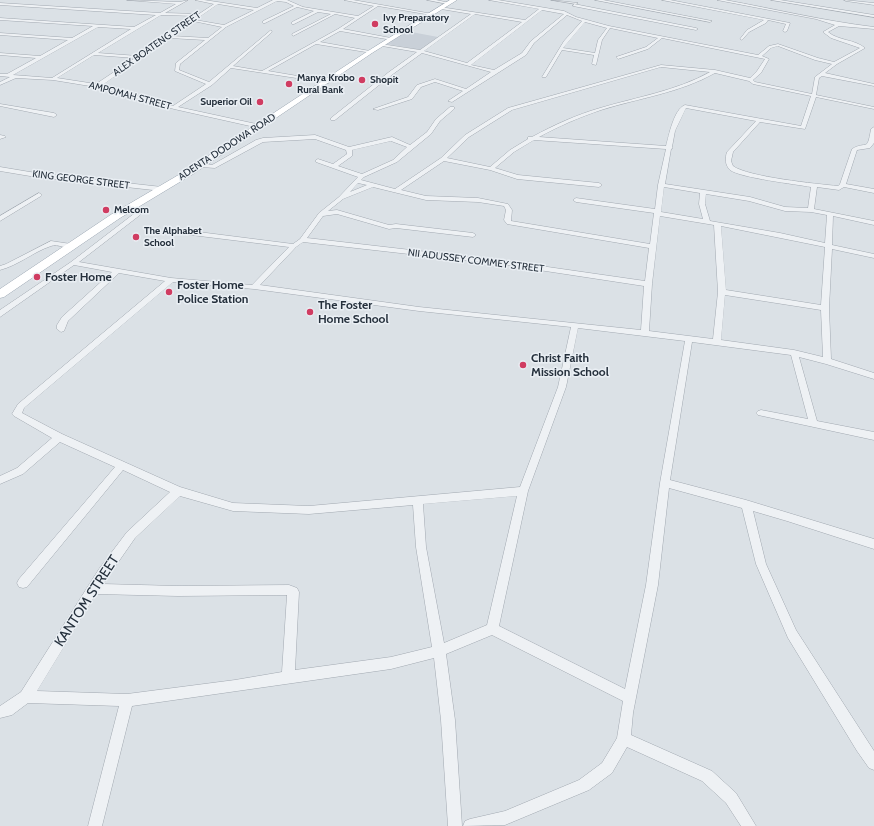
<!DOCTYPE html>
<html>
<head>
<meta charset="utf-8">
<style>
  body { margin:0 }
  canvas { display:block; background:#dbe1e6 }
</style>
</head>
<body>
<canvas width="874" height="826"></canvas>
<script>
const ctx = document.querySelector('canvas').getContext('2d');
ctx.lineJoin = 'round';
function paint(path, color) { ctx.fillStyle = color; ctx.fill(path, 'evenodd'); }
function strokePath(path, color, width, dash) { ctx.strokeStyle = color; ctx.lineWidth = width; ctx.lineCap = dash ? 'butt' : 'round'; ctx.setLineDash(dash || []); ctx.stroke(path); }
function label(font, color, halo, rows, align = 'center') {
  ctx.font = font + ' Cabin,sans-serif'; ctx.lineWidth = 3; ctx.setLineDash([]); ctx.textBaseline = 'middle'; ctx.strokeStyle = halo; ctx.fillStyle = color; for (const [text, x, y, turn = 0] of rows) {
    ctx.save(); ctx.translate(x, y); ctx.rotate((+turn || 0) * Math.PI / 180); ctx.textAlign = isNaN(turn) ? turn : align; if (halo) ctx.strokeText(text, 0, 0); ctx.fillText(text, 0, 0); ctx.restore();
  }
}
paint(new Path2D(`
  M406 31 438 37 421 50 387 44Z`), '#c9d0d8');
const minor = new Path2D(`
  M127 0 180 2 188 0 165 13 199 14 214 4 195 0H204L257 8 273 0H287L303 7 358 16 374 6 344 0H353L433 14 431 15 378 6 343 29 391 38 392 40 340 31 320 42 370 51 372 53 316 44 268 71 327 81 329 83 231 68 212 85 178 107 261 125V127L259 128 174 109 96 87 53 80 16 78 0 85V82L10 77 0 76V74H7L36 58 0 55V53L40 56 68 40 0 35V33L72 38 93 26 0 20V18L134 27 156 15 0 5V3L160 13 176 4ZM277 1 286 2 294 6 263 21V23H265L297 7 314 11 292 22V24H294L318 12 331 14 292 34 293 36 335 14 355 18 338 29 262 71 233 66 272 32 271 30 209 82 179 70 180 64 226 27ZM218 4 254 10 224 25 195 20ZM161 15 196 16 138 56 98 53ZM193 21 222 27 208 38 172 36ZM98 27 131 29 52 78 13 75ZM169 38 205 40 176 63 175 71 206 84 173 106 101 86ZM94 55 135 58 96 84 57 78Z
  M427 0H436L450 3 448 4Z
  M489 0H498L564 11 576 17 609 26 758 55 769 46 778 44 818 58 834 62 860 48 831 38 823 32 835 25 816 19 717 0H725C775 9 824 21 874 27V29L839 26 828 32C839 41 854 39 865 48L837 64 825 73 874 84V86L822 76 819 78 816 95 874 107V109L816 97 805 129 760 122 733 152 731 161 733 166C748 177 817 184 838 186L840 184 852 149C867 140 867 153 871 129L874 127V143L870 148 857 150 846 184 874 189V193L844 187 839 190 817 187 814 209 874 221V225L833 216 832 245 874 254V258L832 249 829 308 831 359 874 373V379L826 364 799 357 817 421 874 432V440L758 415 756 413 758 411 761 410 808 419 791 355 692 342 670 480 746 500 874 539V549L787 521 753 511 766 564 796 630 874 751V770L869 768 857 751 788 638 756 564 742 508 669 488 658 585 633 713 631 735 712 771 736 793 756 826H741L726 803 702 781 627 747 612 773 589 790 505 825 463 826 465 821 470 819 505 811 579 780 602 763 617 738 623 701 492 635 446 654 455 720 462 826H448L441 720 434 658 391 669 132 706 102 826H88L119 706 28 703 12 715 0 718V706L21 692 99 569 127 532 170 492 123 470 27 587 23 588 19 587 17 583 19 579 115 467 60 442 23 474 0 484V476L17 468 52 438 14 416 12 414 18 404 165 281 119 273 68 321 64 331 61 332 57 329V325L62 317 112 272 74 265 0 317V310L71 262 135 213 136 211 133 206 136 204 138 205 142 211 140 215 79 262 171 278 252 285 289 247 175 233 172 231 175 229 293 244 300 239 319 213 339 197 358 177 316 162V160L318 159 333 164 347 154 346 150 315 139 263 142 215 168 201 167 198 165 201 163 212 165 256 140 263 138 315 135 349 147 392 137 410 145 427 132 436 119 450 107H454V109L440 121 431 134 397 162 364 177 361 180 395 189 441 158 465 135 508 108 661 65 715 70 750 78 757 71 765 59 662 38 648 49 618 59 616 57 646 47 658 38 610 28 602 40 596 65 592 64 594 55 562 50 546 77H542L564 41 582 21 567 15 534 43 526 55 452 102 448 101 463 91 435 82 421 87 412 99 378 110 373 109 408 97 417 85 435 79 466 89 491 72 422 53 393 74 335 120H331V118L389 72 417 52 382 46 381 44 420 50 471 14 441 9 440 7 525 20 539 9ZM542 10 564 14 531 41 522 53 494 70 471 65ZM475 14 522 22 467 63 424 51ZM585 22 607 28 598 40 595 53 563 48ZM778 46 815 60 832 64 815 77 812 94 755 82 753 80 761 73 769 59 762 56 771 48ZM661 67 710 72C676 91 637 97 600 108 576 115 554 125 532 137H528V139L510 150 490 167 447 158 469 137 512 110ZM715 73 749 81 753 84 811 96 801 126 685 105C674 109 669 135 666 146L539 137C559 126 580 117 601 110 639 98 680 93 715 73ZM686 108 756 121 727 152C725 158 725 165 730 170 741 178 795 184 811 187L808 208 785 207 750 197 665 184 671 149 673 148 672 147 675 131ZM534 140 666 149 658 185 655 209 576 198 573 200 576 202 654 213 650 244 511 221 512 210 508 204 478 198 426 196 401 190 444 161 490 170 517 179 599 187 602 185 599 183 518 175 495 168 514 152ZM391 141 407 147 393 160 362 174 338 166 352 156V150ZM358 183 367 185 350 192ZM373 187 426 200 478 202 504 206 506 210 504 220 507 224 649 248 645 281 506 261 307 238 323 216 337 214 389 229 396 228 473 237 476 235 473 233 396 224 389 225 337 210 328 211 343 199ZM664 187 700 193 699 204 703 219 661 212ZM706 194 749 201 785 211 811 212 827 215 825 243 780 233 710 221 705 204ZM660 216 714 225 718 292 713 339 649 331 652 284ZM721 226 825 247 821 305 726 290ZM303 242 506 265 644 286 641 330 419 307 260 285 296 247ZM173 282 254 289 419 311 571 327 558 387 520 487 309 506 233 503 180 487 62 434 22 413 24 408ZM725 295 821 310 823 357 794 350 721 340ZM578 328 685 341 660 483 646 585 625 689 499 626 528 491 566 387ZM180 496 233 511 309 514 413 505 416 547 432 647 391 657 295 670 299 592 297 588 289 585 178 586 103 584 135 538ZM517 496 487 625 444 643 426 547 423 504ZM96 594 178 596 287 595 282 672 235 680 127 694 37 691Z
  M551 0 578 3 576 4Z
  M595 0H603L712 21 710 22Z
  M662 0H670L790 23 787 31 785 32 783 31 786 24 768 20 766 23 749 32 742 40 740 39 747 30 764 20Z
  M771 0H780L874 15V17Z
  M844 0 874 3V5L846 1Z
  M574 4 696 28 698 29 696 30 573 6Z
  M0 104 54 113 57 115 54 117 0 106Z
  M0 135 5 136 6 137 0 139Z
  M0 167 36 173 162 187 165 189 162 191 36 177 0 171Z
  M39 193 42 195 41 196 0 221V216Z
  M51 241 71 244 74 246C68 251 58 243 51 246 33 252 19 265 0 270V266L6 264Z`);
const primary = new Path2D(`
  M450 0H457L372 53 193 174 120 218 4 297 0 298V289L112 214 187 170 368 51Z`);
strokePath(minor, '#a1a8b0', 1);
strokePath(primary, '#9ba6b2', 1);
paint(minor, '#eef1f4');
paint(primary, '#fff');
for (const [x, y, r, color] of [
  [375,24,4,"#d03c61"],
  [362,80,4,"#d03c61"],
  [289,84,4,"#d03c61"],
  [260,102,4,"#d03c61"],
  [106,210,4,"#d03c61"],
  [136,237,4,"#d03c61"],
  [37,277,4,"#d03c61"],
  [169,292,4,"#d03c61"],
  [310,312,4,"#d03c61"],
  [523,365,4,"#d03c61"]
]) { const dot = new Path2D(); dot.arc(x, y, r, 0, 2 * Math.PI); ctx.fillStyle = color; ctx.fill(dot); strokePath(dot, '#eaeff4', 1.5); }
label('bold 10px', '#25303c', '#eaeff4', [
  ["Ivy Preparatory",383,18],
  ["School",383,30],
  ["Manya Krobo",297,78],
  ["Rural Bank",297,90],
  ["Shopit",370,80],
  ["Superior Oil",252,102,"right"],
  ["Melcom",114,210],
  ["The Alphabet",144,231],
  ["School",144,243]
], 'left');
label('10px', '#25303c', '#eaeff4', [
  ["ALEX BOATENG STREET",157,44,-35],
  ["AMPOMAH STREET",130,96,15],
  ["ADENTA DODOWA ROAD",227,147,-33],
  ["KING GEORGE STREET",81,180,7],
  ["NII ADUSSEY COMMEY STREET",476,261,7]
]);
label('bold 12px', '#25303c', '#eaeff4', [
  ["Foster Home",45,277],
  ["Foster Home",177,285],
  ["Police Station",177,299],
  ["The Foster",318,305],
  ["Home School",318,319],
  ["Christ Faith",531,358],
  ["Mission School",531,372]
], 'left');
label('14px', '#25303c', '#eaeff4', [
  ["KANTOM STREET",87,601,-57]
]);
</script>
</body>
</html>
